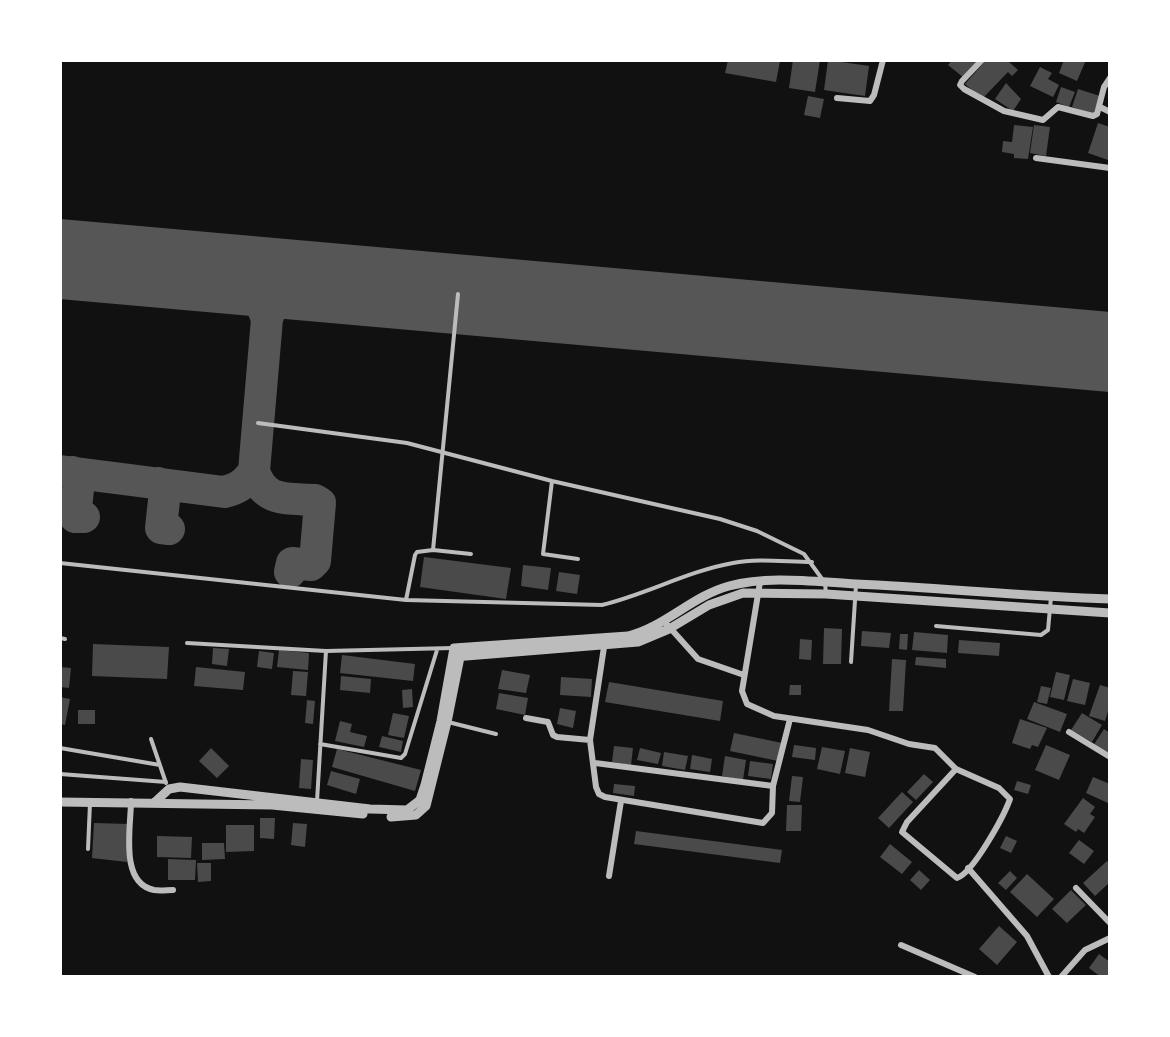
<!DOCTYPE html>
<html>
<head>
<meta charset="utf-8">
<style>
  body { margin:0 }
  #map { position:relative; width:1170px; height:1037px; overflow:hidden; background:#111; font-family:"DejaVu Sans",sans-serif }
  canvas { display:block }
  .frame { position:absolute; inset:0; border:62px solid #fff; pointer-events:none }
</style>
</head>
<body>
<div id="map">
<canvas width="1170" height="1037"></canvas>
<div class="frame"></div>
</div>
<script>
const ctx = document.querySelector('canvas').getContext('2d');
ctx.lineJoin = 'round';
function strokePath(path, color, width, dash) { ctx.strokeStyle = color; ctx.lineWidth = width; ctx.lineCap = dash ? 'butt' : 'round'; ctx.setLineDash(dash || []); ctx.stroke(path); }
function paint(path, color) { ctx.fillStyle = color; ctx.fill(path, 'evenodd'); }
strokePath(new Path2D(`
  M267 319C273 298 286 288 306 280
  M60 471 224 492C238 489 246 483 254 471L267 319 256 291 230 274
  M254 471C264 503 287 498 315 500L320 503 315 561 311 565 292 563 290 572
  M72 472 79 480 75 517H84
  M158 483 165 491 161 528 169 529`), '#565656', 32);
strokePath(new Path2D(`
  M60 259 1110 352`), '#565656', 80);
paint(new Path2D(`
  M728 60 780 61 776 82 725 73Z
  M793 60H820L815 92 789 88Z
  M828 60 869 66 865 96 824 90Z
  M952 60H978L964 78 948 65Z
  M986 60H1007L1018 70 1012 76 1008 72 982 99 965 84Z
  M1064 60H1086L1077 81 1059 73Z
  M1040 67 1052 73 1048 79 1059 85 1053 97 1030 86Z
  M1006 83 1021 99 1013 111 995 99Z
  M1061 87 1075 92 1069 107 1056 102Z
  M1078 89 1100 96 1094 114 1072 107Z
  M808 96 824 99 820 118 804 115Z
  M1098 123 1110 127 1108 160 1088 153Z
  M1014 125 1033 127 1028 159 1014 158V154L1002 152 1003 141 1012 142Z
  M1034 125 1050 127 1046 156 1030 153Z
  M424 557 511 568 506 599 420 587Z
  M523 565 551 568 548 590 521 586Z
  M559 572 580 575 577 594 556 591Z
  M824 628 842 629 841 664H823Z
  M862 631 891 633 889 648 861 646Z
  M914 632 948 635 947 653 912 650Z
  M900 634H908L907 650 899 649Z
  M800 639 812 640 811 660 799 659Z
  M959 640 1000 643 999 656 958 653Z
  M93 644 169 647 167 679 92 676Z
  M213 648 229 649 227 666 212 664Z
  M279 650 309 653 308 670 277 667Z
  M259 651 274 653 272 669 257 667Z
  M342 655 415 664 413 681 340 673Z
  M916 657 946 659V668L915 665Z
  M892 659 906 660 903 711H889Z
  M60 667 71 668 69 688 60 687Z
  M196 667 245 672 243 690 194 686Z
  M502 670 530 675 526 693 498 689Z
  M293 671 308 672 306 696 291 695Z
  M1056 672 1070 675 1064 700 1050 697Z
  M341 676 371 679 370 693 340 690Z
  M561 677 592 679 591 697 560 695Z
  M1073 679 1090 683 1085 705 1067 701Z
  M609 682 723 701 720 721 605 702Z
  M790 685H801V695H789Z
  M1100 685 1110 688V705L1105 721 1089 716Z
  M1041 686 1051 688 1047 704 1037 702Z
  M412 689 413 707 403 708 402 690Z
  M499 693 528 698 525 715 496 709Z
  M60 697 70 699 65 725 60 724Z
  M307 700 315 701 313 724 305 723Z
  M1034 702 1067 714 1060 732 1027 719Z
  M560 708 576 711 573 728 557 724Z
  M78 710H95V724H78Z
  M393 713 409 716 404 738 388 735Z
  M1082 713 1102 725 1092 742 1071 730Z
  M1020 719 1047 728 1038 747 1032 745 1030 749 1012 743Z
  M340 721 352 724 350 732 367 736 364 747 335 741Z
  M1104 729 1110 733V756L1093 746Z
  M734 733 782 743 778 761 730 751Z
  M382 736 403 741 401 752 379 747Z
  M794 745 816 748 815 760 792 757Z
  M1046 745 1070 755 1059 780 1035 770Z
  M614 746 633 748 631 765 612 762Z
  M822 747 845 751 840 774 817 769Z
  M211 748 229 766 217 778 199 761Z
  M640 748 661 753 658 764 637 760Z
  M850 748 870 752 865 777 845 773Z
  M337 749 421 770 415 791 332 767Z
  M664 752 688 756 685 770 662 766Z
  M692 755 712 759 710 772 690 769Z
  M725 756 746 760 743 780 722 776Z
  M301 759 313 760 311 789 299 788Z
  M750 761 773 764 771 779 748 776Z
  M331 771 360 779 356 794 327 785Z
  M924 774 933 782 916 800 907 792Z
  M792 776 803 777 800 802 789 801Z
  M1093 777 1110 784V804L1086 793Z
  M1017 781 1031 785 1028 794 1014 790Z
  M614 784 635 786 634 796 613 793Z
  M902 792 913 802 889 828 878 818Z
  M1083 798 1095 807 1090 814 1095 817 1084 833 1078 829 1076 832 1064 824Z
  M787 805H802L801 831H786Z
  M260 818H275L274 839 260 838Z
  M94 823 129 824 127 862 92 858Z
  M293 823 307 824 305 847 291 845Z
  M226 825H254V851L226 852Z
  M636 831 782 850 780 863 634 844Z
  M157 836 192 837 191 858 157 857Z
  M1006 836 1017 841 1011 853 1000 848Z
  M1079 840 1094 851 1084 864 1069 853Z
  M202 843H224L225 859 202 860Z
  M890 844 912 862 902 874 880 857Z
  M168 859 196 860 195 880H168Z
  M1107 861 1110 864V882L1095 896 1083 883Z
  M197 863H211V881L198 882Z
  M919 870 930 880 921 890 910 880Z
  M1010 871 1017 878 1006 890 998 883Z
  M1027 874 1054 899 1037 917 1010 892Z
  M1071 890 1086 905 1067 923 1052 909Z
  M999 926 1017 942 997 965 979 949Z
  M1099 954 1110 962V977H1101L1089 968Z`), '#4a4a4a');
strokePath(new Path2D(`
  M258 423 407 443 552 481 720 519 757 531 804 554 825 583 826 594
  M552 481 543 554 578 559
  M433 550 471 554
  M60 563 406 600 415 555 417 552 433 550 458 294
  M406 600 602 605C647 594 688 571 733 563 758 558 787 562 812 562
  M936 626 1041 635 1048 630 1051 597
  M60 638 65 639
  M187 643 326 651
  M851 662 856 585
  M448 722 496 734
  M151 739 166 783
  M320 744 401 758 405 754 437 650
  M60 748 160 765
  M60 774 166 782
  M317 801 326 651 453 648
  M88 849 90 803`), '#bcbcbc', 4);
strokePath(new Path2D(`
  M982 60 962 81 960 85 964 89 1004 111 1043 120 1058 107 1093 116 1097 114 1104 87 1110 78
  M837 98 870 101 874 95 883 60
  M1100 107 1110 112
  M1036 158 1110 168
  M760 582 742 691 747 704 774 716 868 730 909 744 935 748 956 769 999 788 1010 799C1004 816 973 873 957 878L902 832 907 822 956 769
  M663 620 698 659 744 675
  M604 647 590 740 596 787 599 794 605 797 763 823 772 813 773 786 790 719
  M526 718 548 722 553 735 557 737 590 740
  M1069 732 1110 757
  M595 763 773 786
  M131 801C131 827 119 883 154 890 160 891 167 890 173 890
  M968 868 1027 936 1049 977
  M609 876 621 801
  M1076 888 1110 923
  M901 945 975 977
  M1061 977 1085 950 1110 938`), '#bcbcbc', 6);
strokePath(new Path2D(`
  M454 657 638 642 669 629 709 605 743 593 826 594 1110 613
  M60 802 272 805 363 814
  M155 802 169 789 180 787 370 809 407 810 420 800 425 785 441 721 454 648 628 636C665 627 692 596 729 586 769 575 816 582 856 584 941 588 1025 596 1110 599
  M391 817 416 815 426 806 447 722 461 652`), '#bcbcbc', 9);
</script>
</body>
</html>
